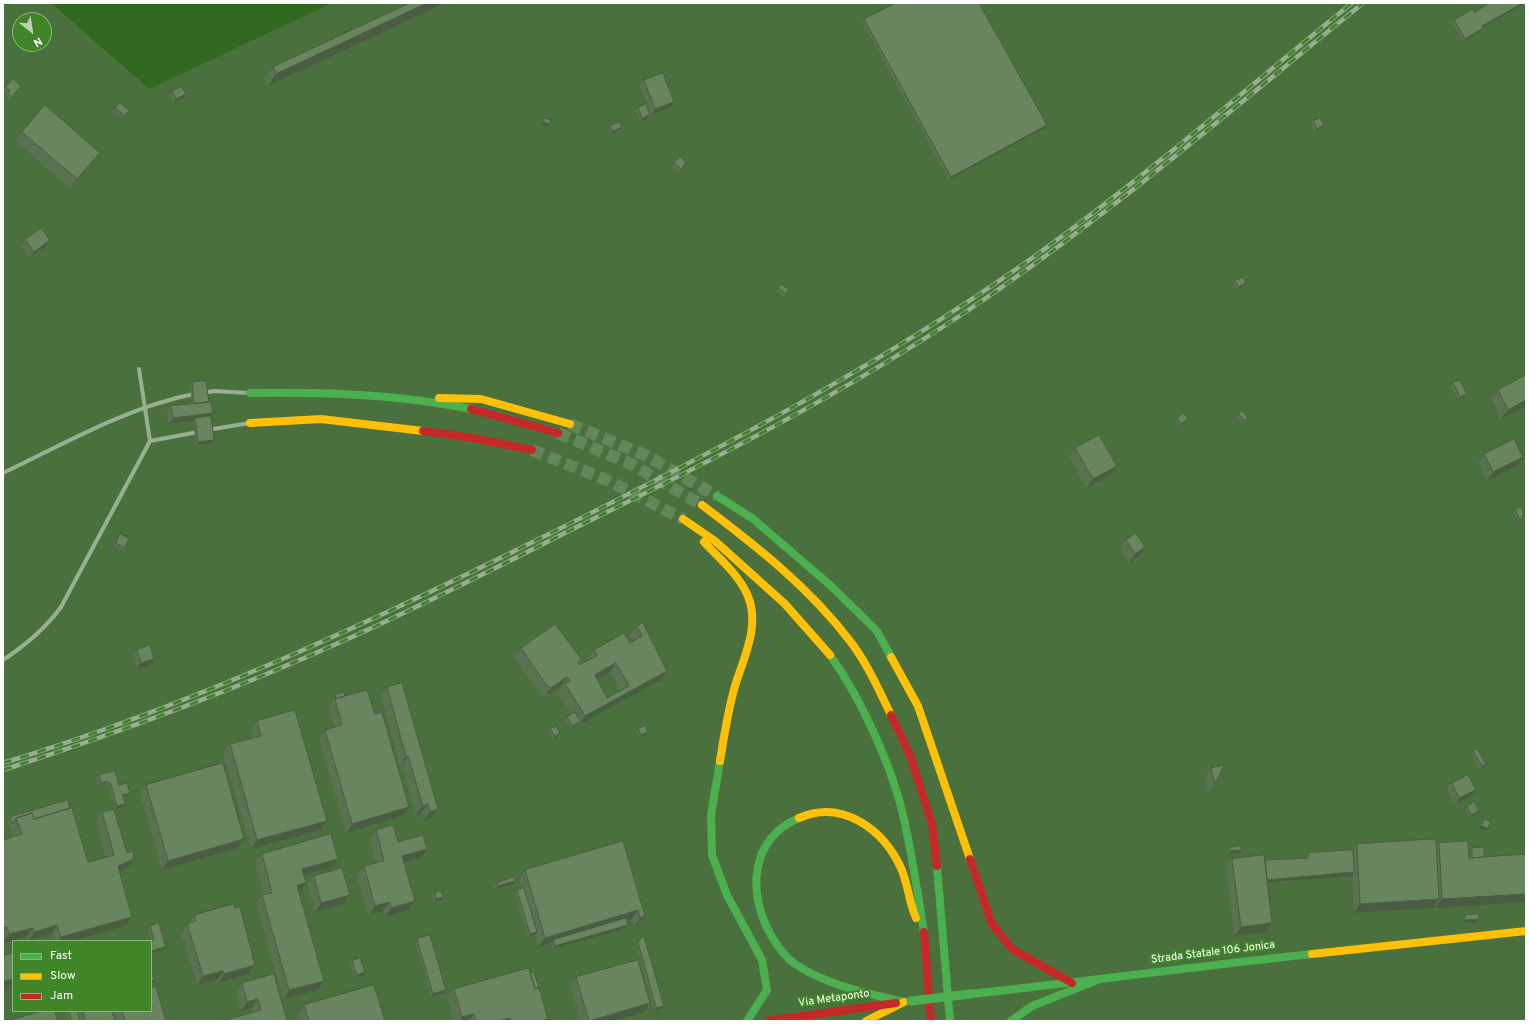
<!DOCTYPE html>
<html>
<head>
<meta charset="utf-8">
<style>
  body { margin:0 }
  #map { position:relative; width:1529px; height:1024px; overflow:hidden; background:#4a703e; font-family:Overpass,sans-serif }
  canvas { display:block }
  .frame { position:absolute; inset:0; border:4px solid #fff; pointer-events:none }
  .legend { position:absolute; left:12px; top:940px; width:140px; height:72px; box-sizing:border-box; background:#408628; border:1px solid #8cb67e; margin:0; padding:5px 7px; list-style:none; font-size:12px; color:#fff }
  .legend li { display:flex; align-items:center; gap:8px; height:20px }
  .legend b { width:20px; border:1px solid #8cb67e }
  .north { position:absolute; left:12px; top:12px; width:40px; height:40px; box-sizing:border-box; background:#408628; border:1px solid #8cb67e; border-radius:50%; rotate:150deg; font-size:11px; font-weight:700; line-height:16px; text-align:center; color:#fff }
  .north::after { content:''; display:block; margin:auto; width:14px; height:18px; background:#c0cdbb; clip-path:polygon(50% 0,100% 100%,50% 72%,0 100%) }
</style>
</head>
<body>
<div id="map">
<canvas width="1529" height="1024"></canvas>
<div class="frame"></div>
<ul class="legend">
<li><b style="height:5px;background:#4caf50"></b>Fast</li>
<li><b style="height:5px;background:#ffc107"></b>Slow</li>
<li><b style="height:5px;background:#c62828"></b>Jam</li>
</ul>
<div class="north">N</div>
</div>
<script>
const ctx = document.querySelector('canvas').getContext('2d');
ctx.lineJoin = 'round';
function paint(path, color) { ctx.fillStyle = color; ctx.fill(path, 'evenodd'); }
function strokePath(path, color, width, dash) { ctx.strokeStyle = color; ctx.lineWidth = width; ctx.lineCap = dash ? 'butt' : 'round'; ctx.setLineDash(dash || []); ctx.stroke(path); }
function label(font, color, halo, rows, align = 'center') {
  ctx.font = font + ' Overpass,sans-serif'; ctx.lineWidth = 4; ctx.setLineDash([]); ctx.textBaseline = 'middle'; ctx.strokeStyle = halo; ctx.fillStyle = color; for (const [text, x, y, turn = 0] of rows) {
    ctx.save(); ctx.translate(x, y); ctx.rotate((+turn || 0) * Math.PI / 180); ctx.textAlign = isNaN(turn) ? turn : align; if (halo) ctx.strokeText(text, 0, 0); ctx.fillText(text, 0, 0); ctx.restore();
  }
}
paint(new Path2D(`
  M51 3H332L149 89Z`), '#31681f');
strokePath(new Path2D(`
  M570 424 647 456 717 496
  M558 433 631 464 702 505
  M532 450 609 481 683 519`), '#65855b', 12, [12, 6]);
strokePath(new Path2D(`
  M203 393 214 391 248 393
  M207 430 250 423
  M150 441 198 432
  M3 473C64 444 127 407 194 394
  M3 660C26 645 45 629 61 607L150 441 139 369`), '#98b091', 4);
strokePath(new Path2D(`
  M250 393C324 392 398 394 471 409
  M717 496 752 518 830 585 877 631 891 657
  M830 655C862 700 894 770 905 824 913 860 918 896 924 932
  M720 761 711 815 712 855 727 895 762 960 767 990 747 1021
  M799 818C749 839 747 895 772 937 778 947 785 957 795 964 828 986 867 993 904 1002
  M937 866 950 1021
  M970 994C1084 982 1198 966 1312 954
  M1011 1021 1032 1006 1095 981`), '#4caf50', 8);
strokePath(new Path2D(`
  M439 398 481 399 570 424
  M250 423 321 419 423 431
  M702 505C755 545 809 587 850 641 867 663 879 690 891 715
  M683 519 715 541 785 604 830 655
  M704 542C719 558 738 574 747 594 761 624 744 657 735 686 728 710 724 736 720 761
  M891 657 918 706 970 859
  M799 818C842 799 883 829 901 868 908 884 909 902 916 918
  M1312 954 1526 931
  M866 1021 904 1002`), '#ffc107', 8);
strokePath(new Path2D(`
  M471 409 558 433
  M423 431 473 438 532 450
  M891 715 910 755 932 824 937 866
  M970 859 992 924 1012 949 1072 983
  M924 932 931 1021
  M768 1021 896 1003`), '#c62828', 8);
const rail = new Path2D(`
  M3 763C193 705 374 621 551 533 722 448 891 360 1046 248 1152 171 1251 85 1352 3
  M3 770C118 733 232 691 343 641 422 606 499 566 577 527 709 462 841 395 964 313 1105 219 1232 109 1363 3`);
strokePath(rail, '#98ae90', 4.5);
strokePath(rail, '#408628', 3, [9]);
strokePath(new Path2D(`
  M911 1001 970 994`), '#4caf50', 9);
paint(new Path2D(`
  M410 3H445L268 86 264 79 273 67Z
  M1526 3 1483 28 1481 31 1463 42 1452 23 1454 20 1474 12Z
  M864 19 1047 125 1045 128 949 180 862 22Z
  M13 79 21 86 10 100 6 96 8 94 3 90Z
  M644 80 674 102 670 108 651 115 640 86Z
  M172 91 186 94 184 98 174 102 170 95Z
  M120 103 129 110 122 119 113 111Z
  M638 108 650 115 648 118 640 121 635 111Z
  M1313 121 1324 125 1322 128 1315 132 1311 124Z
  M610 126 622 127 620 130 611 134 608 129Z
  M22 132 93 162 70 188 16 141Z
  M674 163 684 166 679 172 672 166Z
  M25 240H50L45 247 30 258 21 246Z
  M1235 281 1246 283 1244 286 1236 290 1233 284Z
  M781 284 789 289 784 297 776 291Z
  M1526 375V406L1501 419 1491 399 1498 390Z
  M192 382 209 402 213 413 211 416 214 440 211 443 196 445 193 421 168 424 167 412 171 406 192 404 190 385Z
  M1453 383 1467 394 1465 397 1458 400 1451 386Z
  M1239 414 1248 418 1246 421 1242 424 1237 417Z
  M1177 418 1188 419 1186 422 1179 427 1175 421Z
  M1075 448 1110 475 1086 488 1069 457Z
  M1484 454 1517 466 1487 481 1478 463Z
  M1515 509 1523 518 1521 521 1518 523 1513 512Z
  M120 534 125 548 123 551 114 546Z
  M1126 540 1139 556 1129 563 1120 549Z
  M637 626 667 671 661 680 579 725 578 724 571 729 565 720 567 717 572 714 558 693 562 688 561 686 544 697 541 695 514 657 521 648 582 660 579 664V665L588 661 587 659 594 650 630 643 633 641 630 635ZM610 672 620 691 607 698 597 679Z
  M137 650 154 659 150 665 137 669 133 656Z
  M387 687 438 809 431 818 424 821 421 813 416 815 402 765 400 766 381 696Z
  M335 695 345 696 375 714 409 807 403 816 346 833 319 739 325 730 334 727 328 708 333 701V698Z
  M257 721 327 821 321 830 251 849 223 753 230 744 253 738 251 730Z
  M550 729 558 736 552 739 548 732Z
  M638 729 646 735 639 738 636 732Z
  M1473 751 1484 767 1480 770 1471 754Z
  M1211 768 1215 784 1208 793 1205 777Z
  M99 775 119 785 128 796 123 797V807L115 809 109 787 105 784 99 786 96 778Z
  M1452 783 1472 796 1455 804 1447 789Z
  M146 785 238 848 162 870 140 794Z
  M68 800 88 862 105 857 96 821 102 812 127 853 134 859 128 868 120 872 125 926 71 941H53L51 934 28 941 26 937 3 943V840L14 837 7 820 10 817Z
  M1467 806 1477 814 1469 818 1465 809Z
  M1484 819 1486 831 1479 829 1481 822Z
  M376 830 398 842 421 858 404 862 409 910 385 917 383 911 368 915 357 876 364 866 376 863 369 839Z
  M623 841 645 916 638 925 634 927 632 919 627 921 628 925 626 928 553 949 551 943 538 947 535 935 528 937 515 893 517 890 521 888 519 879 525 870Z
  M1439 843 1469 858H1470V851L1472 848 1484 847 1435 908V905L1433 908 1354 913 1352 876 1267 883 1272 923 1266 932 1234 936 1226 868 1232 859 1265 860 1306 858V856L1308 853 1353 850 1357 844 1436 846Z
  M1230 847 1242 850 1240 853 1228 854V850Z
  M262 854 331 868 304 875 306 883 299 892 318 990 283 999 256 904 262 895H264L255 863Z
  M314 876 350 895 343 904 315 912 307 885Z
  M497 883 513 884 495 889 494 886Z
  M435 893 441 900 434 902 432 896Z
  M195 915 255 965 249 974 218 983 217 980 197 985 181 933 187 924 189 923Z
  M1465 915 1479 919 1477 922 1463 923V918Z
  M150 926 164 950 151 953V941L148 929Z
  M417 939 446 990 444 993 431 997 415 942Z
  M638 942 662 1009 654 1011 636 945Z
  M352 961 363 975 354 978 350 964Z
  M530 973 548 1021H454L447 998 454 989Z
  M576 977 650 1003 644 1012 613 1021H580L570 986Z
  M242 983 287 1021 253 1012 252 1008 241 1011 236 992Z
  M304 1005 385 1021H300L298 1014Z
  M65 1011H112L115 1021H68Z
  M113 1011H151L166 1021H116Z`), '#5a7252');
paint(new Path2D(`
  M427 3H445L268 86 276 74Z
  M1523 3H1526L1480 29 1482 26Z
  M1483 28 1481 31 1463 42 1465 39Z
  M186 94 184 98 174 102 176 99Z
  M674 102 670 108 651 115 655 109Z
  M650 115 648 118 640 121 642 118Z
  M543 122 550 124 548 127 541 125Z
  M1047 125 1045 128 949 180 951 177Z
  M1324 125 1322 128 1315 132 1317 129Z
  M622 127 620 130 611 134 613 131Z
  M100 153 93 162 70 188 77 179Z
  M50 240 45 247 30 258 34 252Z
  M1246 283 1244 286 1236 290 1238 287Z
  M1467 394 1465 397 1458 400 1460 397Z
  M1526 400V406L1501 419 1508 410Z
  M213 413 209 419 195 418 193 421 168 424 173 418Z
  M1188 419 1186 422 1179 427 1181 424Z
  M214 440 211 443 196 445 198 442Z
  M1523 457 1517 466 1487 481 1493 472Z
  M1117 466 1110 475 1086 488 1093 479Z
  M1523 518 1521 521 1518 523 1520 520Z
  M1145 547 1139 556 1129 563 1135 554Z
  M154 659 150 665 137 669 141 663Z
  M616 663 610 672 588 684 595 675Z
  M667 671 661 680 579 725 585 716Z
  M567 677 561 686 544 697 551 688Z
  M580 721 578 724 571 729 573 726Z
  M648 732 646 735 639 738 641 735Z
  M560 733 558 736 552 739 555 736Z
  M408 756 402 765 400 766 406 757Z
  M1486 764 1484 767 1480 770 1482 766Z
  M107 781 105 784 99 786 101 783Z
  M1476 790 1472 796 1455 804 1459 798Z
  M130 793 128 796 120 798 122 795Z
  M125 804 123 807 115 809 117 806Z
  M428 804 421 813 416 815 423 806Z
  M409 807 403 816 346 833 352 824Z
  M438 809 431 818 424 821 430 812Z
  M1479 811 1477 814 1469 818 1471 815Z
  M327 821 321 830 251 849 257 840Z
  M1481 826 1488 828 1486 831 1479 829Z
  M244 839 238 848 162 870 168 861Z
  M427 849 421 858 396 865 402 856Z
  M1242 850 1240 853 1228 854 1230 851Z
  M134 859 128 868 112 875 118 866Z
  M338 859 331 868 296 878 302 869Z
  M1354 872 1352 876 1261 883 1263 880Z
  M515 881 513 884 495 889 498 886Z
  M306 883 300 892 291 895 297 885Z
  M1526 894V902L1435 908 1442 899Z
  M350 895 343 904 315 912 321 903Z
  M443 897 441 900 434 902 436 899Z
  M1439 899 1433 908 1354 913 1360 904Z
  M415 901 409 910 385 917 391 908Z
  M390 902 383 911 368 915 375 906Z
  M638 910 632 919 554 942 553 940 551 943 538 947 545 938Z
  M645 916 638 925 634 927 640 918Z
  M132 917 125 926 71 941H58L61 937Z
  M1479 919 1477 922 1463 923 1465 920Z
  M1272 923 1266 932 1234 936 1241 927Z
  M57 925 51 934 28 941 34 932Z
  M628 925 626 928 553 949 555 946Z
  M7 927 3 933V930L4 928Z
  M33 928 26 937 3 943 9 934Z
  M537 932 535 935 528 937 530 934Z
  M166 947 164 950 151 953V951Z
  M255 965 249 974 218 983 224 974Z
  M223 971 217 980 197 985 203 976Z
  M365 972 363 975 354 978 357 975Z
  M13 979V987L3 989V982Z
  M154 980 151 985V981Z
  M324 981 318 990 283 999 289 990Z
  M446 990 444 993 431 997 433 994Z
  M258 999 252 1008 241 1011 247 1002Z
  M650 1003 644 1012 613 1021H588Z
  M664 1006 662 1009 654 1011 656 1008Z
  M474 1014 469 1021H459L462 1017Z
  M510 1018 508 1021H498Z`), '#4a5d42');
const building = new Path2D(`
  M410 3H427L276 74 273 67Z
  M896 3H979L1047 125 951 177 864 19Z
  M1490 3H1523L1482 26 1483 28 1465 39 1454 20 1473 9 1474 12Z
  M663 73 674 102 655 109 644 80Z
  M13 79 21 86 12 97 8 93 10 91 6 87Z
  M182 87 186 94 176 99 172 91Z
  M120 103 129 110 125 116 115 108Z
  M646 104 650 115 642 118 638 108Z
  M45 105 100 153 77 179 22 132Z
  M544 118 551 120 550 124 543 122Z
  M1320 118 1324 125 1317 129 1313 121Z
  M620 122 622 127 613 131 610 126Z
  M680 157 686 163 681 169 674 163Z
  M41 228 50 240 34 252 25 240Z
  M1243 277 1246 283 1238 287 1235 281Z
  M781 284 789 289 786 294 778 288Z
  M1526 375V400L1508 410 1498 390Z
  M1460 380 1467 394 1460 397 1453 383Z
  M206 381 209 402 194 404 192 382Z
  M211 402 213 413 173 418 171 406Z
  M1243 411 1248 418 1244 421 1239 414Z
  M1184 413 1188 419 1181 424 1177 418Z
  M211 416 214 440 198 442 195 418Z
  M1099 435 1117 466 1093 479 1075 448Z
  M1514 439 1523 457 1493 472 1484 454Z
  M1521 507 1524 515 1522 516 1523 518 1520 520 1515 509Z
  M1136 533 1145 547 1135 554 1126 540Z
  M120 534 129 538 125 548 116 543Z
  M643 623 667 671 585 716 565 684 570 681 567 677 551 688 547 686 521 648 555 624 582 660 578 662 579 665 597 656 594 650 624 633 630 643 642 636 637 626ZM616 663 629 686 607 698 595 675Z
  M150 645 154 659 141 663 137 650Z
  M402 683 438 809 430 812 428 804 423 806 408 756 406 757 387 687Z
  M367 690 375 714 382 712 409 807 352 824 325 730 342 725 335 699Z
  M344 692 345 696 336 699 335 695Z
  M295 710 327 821 257 840 230 744 261 736 257 721Z
  M575 712 580 721 573 726 567 717Z
  M645 725 648 732 641 735 638 729Z
  M556 726 560 733 555 736 550 729Z
  M1477 749 1486 764 1482 766 1473 751Z
  M223 763 244 839 168 861 146 785Z
  M1224 765 1220 774 1215 784 1211 768Z
  M115 771 119 785 127 783 130 793 122 795 125 804 117 806 111 784 107 781 101 783 99 775Z
  M1468 775 1476 790 1459 798 1452 783Z
  M68 800 70 808 34 819 32 813 16 818 12 824 10 817Z
  M1474 802 1479 811 1471 815 1467 806Z
  M72 808 88 862 114 855 102 812 114 809 127 853 133 851 134 859 118 866 132 917 61 937 57 925 34 932 33 928 9 934 7 927 4 928 3 924V840L22 834 16 818 32 813 34 819Z
  M1484 819 1491 822 1488 828 1481 826Z
  M393 825 398 842 423 835 427 849 402 856 415 901 391 908 390 902 375 906 364 866 384 861 376 830Z
  M331 834 338 859 302 869 306 883 297 885 324 981 289 990 262 895 272 893 262 854Z
  M1436 839 1439 899 1360 904 1357 844Z
  M623 841 645 916 640 918 638 910 545 938 525 870Z
  M1468 841 1469 858 1526 854V894L1442 899 1439 843Z
  M1241 846 1242 850 1230 851V847Z
  M1484 847V857L1472 858V848Z
  M1353 850 1354 872 1267 880 1265 860 1308 858V853Z
  M1264 855 1272 923 1241 927 1232 859Z
  M342 868 350 895 321 903 314 876Z
  M513 877 515 881 498 886 497 883Z
  M524 888 537 932 530 934 517 890Z
  M441 891 443 897 436 899 435 893Z
  M234 904 235 908 240 907 255 965 224 974 223 971 203 976 187 924 196 921 195 915Z
  M1479 914V919L1465 920V915Z
  M626 918 628 925 555 946 553 940Z
  M159 923 166 947 151 951V941H150L154 940 150 926Z
  M430 935 446 990 433 994 417 939Z
  M644 936 664 1006 656 1008 638 942Z
  M13 953V979L3 982V956Z
  M360 958 365 972 357 975 352 961Z
  M638 960 650 1003 589 1021 576 977Z
  M151 968 154 980 151 981Z
  M529 968 535 989 539 987 548 1019 541 1021H511L510 1018 498 1021H476L474 1014 462 1017 454 989Z
  M534 972 539 988 535 989 530 973Z
  M274 974 287 1021H222L261 1010 258 999 247 1002 242 983Z
  M374 985 385 1021H309L304 1005Z
  M156 987 166 1021H125L122 1011H151V988Z
  M42 1011H55L57 1020 53 1021H7Z
  M69 1011H77L80 1021H72Z
  M83 1011H112L115 1021H86Z`);
paint(building, '#69855f');
strokePath(building, '#4a5d42', 1);
label('11px', '#fff', '#408628', [
  ["Strada Statale 106 Jonica",1213,953,-7],
  ["Via Metaponto",834,999,-8]
]);
</script>
</body>
</html>
